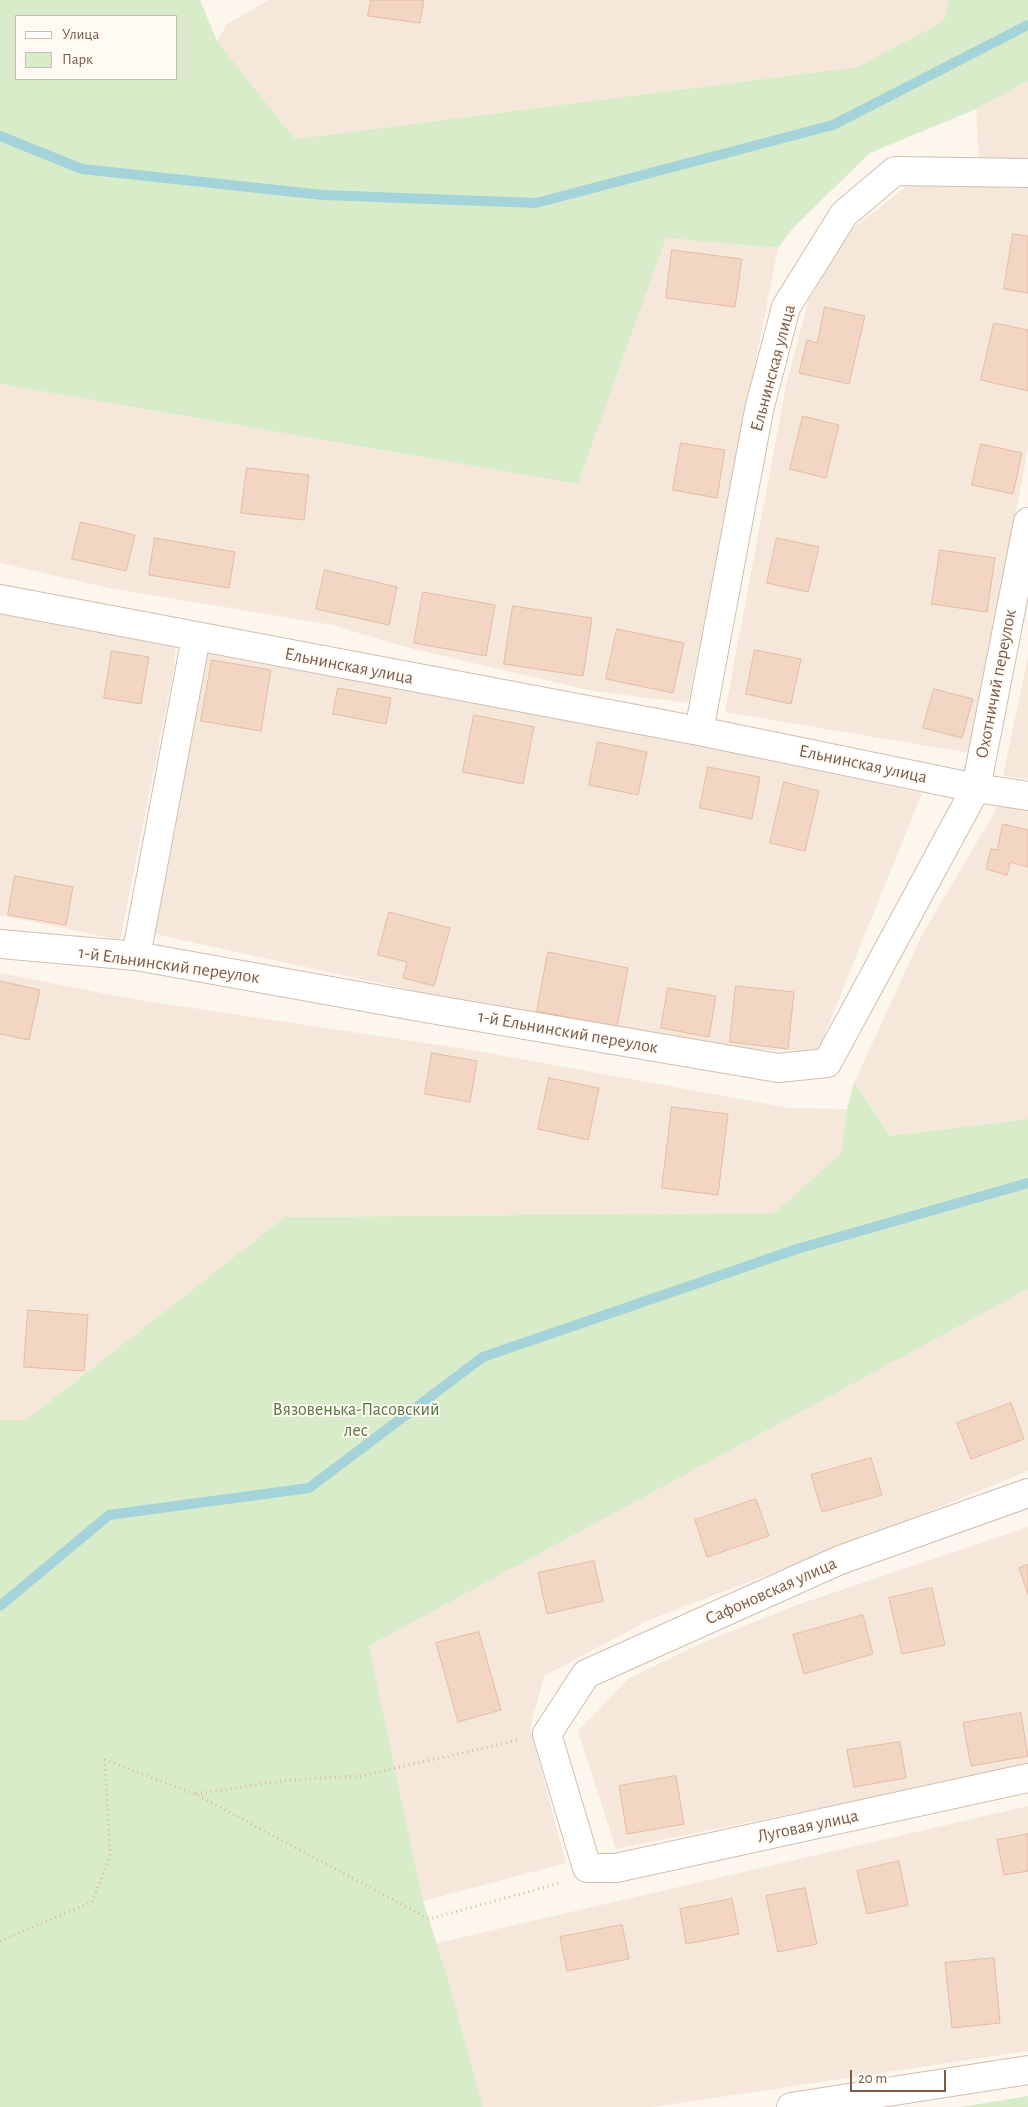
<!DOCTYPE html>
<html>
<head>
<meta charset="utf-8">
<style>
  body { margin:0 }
  #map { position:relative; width:1028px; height:2107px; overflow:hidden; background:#fdf6ec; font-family:"Alegreya Sans",sans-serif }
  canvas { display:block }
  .legend { position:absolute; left:15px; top:15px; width:162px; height:65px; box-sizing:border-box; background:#fffaf3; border:1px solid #cabbb1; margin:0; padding:6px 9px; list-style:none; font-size:15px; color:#7a5c4d }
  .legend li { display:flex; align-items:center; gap:10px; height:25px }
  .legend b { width:25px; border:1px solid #cabbb1 }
  .scale { position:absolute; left:850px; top:2070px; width:96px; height:22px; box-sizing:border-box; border:2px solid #7a5c4d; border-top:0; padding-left:6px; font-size:15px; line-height:18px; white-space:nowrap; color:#7a5c4d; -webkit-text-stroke:4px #fffaf3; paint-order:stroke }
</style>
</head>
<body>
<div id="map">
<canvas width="1028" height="2107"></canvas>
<ul class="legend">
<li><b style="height:6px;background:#fff"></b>Улица</li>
<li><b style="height:14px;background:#d8ecc9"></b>Парк</li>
</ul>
<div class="scale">20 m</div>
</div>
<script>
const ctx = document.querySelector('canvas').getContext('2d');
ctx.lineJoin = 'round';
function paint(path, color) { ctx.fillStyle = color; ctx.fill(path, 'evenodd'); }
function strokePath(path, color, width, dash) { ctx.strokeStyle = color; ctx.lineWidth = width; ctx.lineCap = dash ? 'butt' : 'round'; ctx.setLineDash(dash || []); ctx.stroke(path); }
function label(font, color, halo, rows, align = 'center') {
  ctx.font = font + ' "Alegreya Sans",sans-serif'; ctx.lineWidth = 4; ctx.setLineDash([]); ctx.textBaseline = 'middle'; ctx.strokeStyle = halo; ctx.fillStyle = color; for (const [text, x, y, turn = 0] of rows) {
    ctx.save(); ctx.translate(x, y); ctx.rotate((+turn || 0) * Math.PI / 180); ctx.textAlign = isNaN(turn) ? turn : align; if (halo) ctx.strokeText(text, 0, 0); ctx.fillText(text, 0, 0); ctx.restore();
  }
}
paint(new Path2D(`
  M269 0H948L944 21 857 67 295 139 217 41 227 24Z
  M1028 81V162H979L976 109Z
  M907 186 1028 187V449L970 753 725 712 786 386 808 302 848 232Z
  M666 238 778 248 688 703 592 691 401 646 333 625 109 588 0 563V384L578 484Z
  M0 611 176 644 174 668 120 940 0 915Z
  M207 648 618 728 922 793 818 1051 727 1049 512 1012 154 934Z
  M1028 656V779L1003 776Z
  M998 806 1028 811V1119L890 1136 854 1083 921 937Z
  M0 973 133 999 472 1050 790 1108 847 1109 841 1153 774 1213 285 1217 26 1420H0Z
  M1028 1289V1471L874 1534 649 1620 544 1676 530 1728 566 1863 423 1901 369 1646Z
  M1028 1527V1766L616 1849 578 1731 628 1679 697 1645 797 1605Z
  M1028 1806V2051L653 2107H483L437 1943Z`), '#f5e8da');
paint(new Path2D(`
  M0 0H200L217 41 295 139 857 67 944 21 948 0H1028V81L976 109 870 153 794 227 778 248 666 238 578 484 0 384ZM16 16H176V79H16Z
  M854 1082 890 1136 1028 1119V1289L369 1646 423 1901 446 1973 483 2107H0V1420H26L285 1217 774 1213 841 1153 847 1109Z
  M1028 2096V2107H960Z`), '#d8ecc9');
strokePath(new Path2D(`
  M0 136 82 169 323 195 536 203 833 125 1028 25
  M0 1606 109 1515 309 1488 483 1357 797 1249 1028 1183`), '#a5d3da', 10);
const building = new Path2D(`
  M371 0H424L420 23 368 16Z
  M1013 234 1028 236V293L1004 289Z
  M672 250 742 259 735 307 666 298Z
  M825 307 865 316 849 384 799 373 807 340 817 343Z
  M994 323 1028 330V391L981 380Z
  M803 416 839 425 826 478 790 469Z
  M681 443 725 450 717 498 673 490Z
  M981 444 1022 453 1013 494 972 485Z
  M247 468 309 475 304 520 241 513Z
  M81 522 135 535 126 571 72 559Z
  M155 538 235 552 229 588 149 575Z
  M777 538 819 547 808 592 767 583Z
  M940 550 995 558 987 612 932 604Z
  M325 570 397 587 389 625 316 609Z
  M423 592 495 605 486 656 414 643Z
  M513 606 592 618 583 676 504 664Z
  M617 629 684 643 673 693 606 679Z
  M755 650 801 659 791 704 746 694Z
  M112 651 149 657 141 704 104 698Z
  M212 660 271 670 261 731 201 721Z
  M338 688 391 698 386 724 333 714Z
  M934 689 973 699 962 738 923 728Z
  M474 715 534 727 523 784 463 772Z
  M598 742 647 752 638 795 589 785Z
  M708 767 760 777 752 819 700 808Z
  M784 782 819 791 805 851 770 843Z
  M1003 824 1028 830V867L1010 862 1007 875 986 869 991 849 997 850Z
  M15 876 73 887 66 925 8 915Z
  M389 912 450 928 434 986 403 978 407 962 378 955Z
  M548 952 628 968 617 1027 537 1011Z
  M0 981 40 990 29 1040 0 1034Z
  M736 986 794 992 788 1049 730 1042Z
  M668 988 716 996 709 1037 661 1028Z
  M432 1053 477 1061 470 1102 425 1094Z
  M549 1078 599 1088 588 1140 538 1129Z
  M672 1107 728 1114 718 1195 662 1188Z
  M28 1310 88 1315 84 1371 24 1367Z
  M1011 1403 1024 1439 971 1459 957 1423Z
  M871 1458 882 1495 822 1512 811 1475Z
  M756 1499 769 1536 707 1557 695 1520Z
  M594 1561 603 1601 547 1614 538 1573Z
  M1028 1565V1594L1019 1568Z
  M932 1588 945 1645 902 1654 889 1598Z
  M863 1615 873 1654 804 1674 793 1635Z
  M479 1632 501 1710 458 1722 436 1643Z
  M1021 1713 1028 1756 971 1766 963 1723Z
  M900 1742 906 1778 854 1787 847 1750Z
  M676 1776 684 1824 627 1834 619 1786Z
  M1028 1834V1871L1004 1875 997 1840Z
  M899 1861 908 1905 867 1914 857 1871Z
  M805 1888 817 1944 778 1952 766 1896Z
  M732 1899 739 1934 686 1944 680 1909Z
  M622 1925 629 1959 567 1971 560 1937Z
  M994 1958 1000 2023 952 2028 945 1963Z`);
paint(building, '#f3d5c3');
strokePath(building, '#e6bba3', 1);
const minor = new Path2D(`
  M0 599 699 731 976 788 1028 796
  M699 731 759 410 786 307 844 214 895 171 1028 173
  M0 944 136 956 431 1009 778 1068 827 1063 976 788 1028 522
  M136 956 196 637
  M1028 1493 840 1560 586 1674 547 1734 587 1868H616L1028 1778
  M791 2107 1028 2070`);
strokePath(minor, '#d1beb0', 30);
strokePath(new Path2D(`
  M196 1794 288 1780 360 1776 519 1740
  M0 1941 92 1902 110 1856 105 1760 195 1794 429 1919 560 1883`), '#d9b8a5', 3, [1, 4]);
strokePath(minor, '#fff', 28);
label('18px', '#7a5c4d', '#fffaf3', [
  ["Ельнинская улица",773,368,-75],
  ["Ельнинская улица",349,666,11],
  ["Охотничий переулок",996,684,-79],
  ["Ельнинская улица",863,764,12],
  ["1-й Ельнинский переулок",169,965,8],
  ["1-й Ельнинский переулок",568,1032,10],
  ["Сафоновская улица",771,1591,-24],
  ["Луговая улица",808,1826,-12]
]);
label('18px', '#537a41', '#fffaf3', [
  ["Вязовенька-Пасовский",356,1410],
  ["лес",356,1431]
]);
</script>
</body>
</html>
